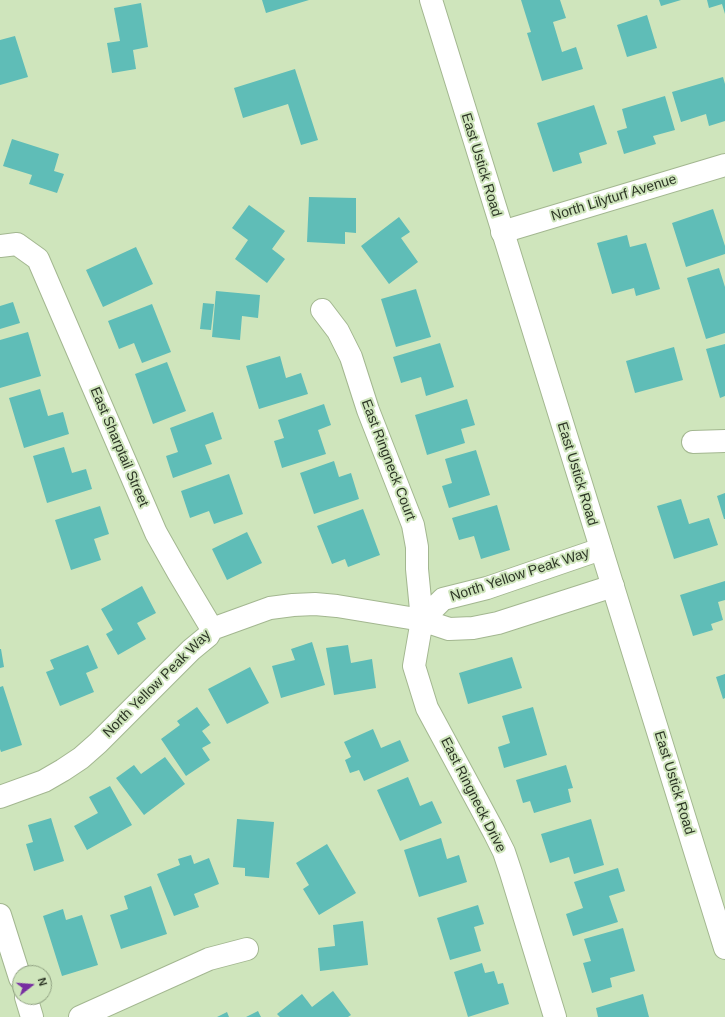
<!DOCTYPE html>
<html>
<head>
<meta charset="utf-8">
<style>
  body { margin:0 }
  #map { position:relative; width:725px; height:1017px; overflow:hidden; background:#cfe5bc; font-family:Helvetica,sans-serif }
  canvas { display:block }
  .north { position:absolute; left:12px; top:965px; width:40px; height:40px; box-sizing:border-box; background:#cfe5bc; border:1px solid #8e9f80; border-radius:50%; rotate:73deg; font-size:11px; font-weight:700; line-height:16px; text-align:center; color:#2d3626 }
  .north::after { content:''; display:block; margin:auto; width:14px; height:18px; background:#772ea1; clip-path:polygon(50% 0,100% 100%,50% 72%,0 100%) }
</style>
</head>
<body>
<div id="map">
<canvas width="725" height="1017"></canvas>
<div class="north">N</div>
</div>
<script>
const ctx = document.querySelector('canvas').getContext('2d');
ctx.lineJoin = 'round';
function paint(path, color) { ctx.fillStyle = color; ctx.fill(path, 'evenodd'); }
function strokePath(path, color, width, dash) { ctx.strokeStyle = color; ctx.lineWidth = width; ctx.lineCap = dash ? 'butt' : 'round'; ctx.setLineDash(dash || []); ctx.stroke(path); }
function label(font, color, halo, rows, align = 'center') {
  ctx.font = font + ' Helvetica,sans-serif'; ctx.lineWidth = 4; ctx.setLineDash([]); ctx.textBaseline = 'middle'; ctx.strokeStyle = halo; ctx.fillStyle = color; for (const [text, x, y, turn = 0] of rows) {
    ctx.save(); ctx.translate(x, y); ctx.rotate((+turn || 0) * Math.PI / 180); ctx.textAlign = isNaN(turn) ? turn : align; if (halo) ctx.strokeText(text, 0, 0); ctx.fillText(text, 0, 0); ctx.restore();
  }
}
paint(new Path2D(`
  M262 0H309L266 13Z
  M521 0H560L566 18 553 22 562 52 576 47 583 69 542 81 527 33 531 32Z
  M659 0H681L661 6Z
  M707 0H725V14L722 4 709 8Z
  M141 3 148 47 133 50 136 69 112 73 107 43 120 41 114 8Z
  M647 15 657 48 627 57 617 25Z
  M15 36 28 77 0 85V40Z
  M295 69 318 140 301 145 288 104 243 118 234 88Z
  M723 77 725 84V121L709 126 706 114 681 122 672 92Z
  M665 96 675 130 653 136 656 144 624 154 617 131 627 128 622 109Z
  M594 105 607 144 579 153 582 163 553 172 537 123Z
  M12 139 59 154 54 171 64 174 57 193 29 184 32 175 3 166Z
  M309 197 356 198V233L345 232V244L307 242Z
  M249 205 285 231 272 249 285 259 267 283 235 259 248 240 232 228Z
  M713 209 725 246V254L686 267 672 223Z
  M399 217 410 232 401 238 418 262 389 284 361 246Z
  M627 235 630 247 646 243 660 289 636 296 634 288 612 294 597 243Z
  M136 247 153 284 103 307 86 270Z
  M719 268 725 287V333L706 339 687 278Z
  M416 289 431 337 396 347 381 299Z
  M216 291 260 295 258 318 242 316 240 340 212 337Z
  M13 302 20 323 0 329V306Z
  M203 303 214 304 211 330 200 329Z
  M152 304 171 352 142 363 134 343 119 349 108 321Z
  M28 332 41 376 0 388V340Z
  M440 343 454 387 426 396 421 377 401 383 393 357Z
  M725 344V396L720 398 706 349Z
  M674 347 683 380 635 393 626 361Z
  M280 356 286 378 301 373 308 394 259 409 246 366Z
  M167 362 186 411 153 424 135 374Z
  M40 389 48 416 63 412 69 434 24 448 9 398Z
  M467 399 475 425 461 429 465 443 427 455 415 415Z
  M324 404 331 425 318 430 326 454 282 468 274 441 284 438 278 420Z
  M213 412 222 439 205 445 212 464 173 478 166 456 178 452 170 428Z
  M64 447 72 473 86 469 92 489 47 503 33 456Z
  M476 450 490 495 449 508 442 486 452 483 445 459Z
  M334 461 339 477 351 473 359 499 314 514 300 473Z
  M229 474 243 514 214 524 209 511 190 518 181 491Z
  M725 493V519H724L717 496Z
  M681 499 689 524 709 518 718 545 674 559 657 506Z
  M497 505 510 550 481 559 474 536 459 540 452 518Z
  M100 506 109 534 94 539 101 560 71 570 55 520Z
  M363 509 380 555 348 567 345 559 332 564 317 526Z
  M247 532 262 563 227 580 212 549Z
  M725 581V600L718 602 723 620 711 624 713 630 693 636 680 595Z
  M142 586 156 613 137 623 146 639 118 655 106 634 113 630 101 609Z
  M312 642 325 685 281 698 272 666 295 660 291 649Z
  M88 645 98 668 86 673 94 692 60 706 46 672 54 669 50 660Z
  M348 645 351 663 372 659 376 688 334 695 326 648Z
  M0 649H1L4 667 0 668Z
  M512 657 522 688 468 704 459 673Z
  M250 667 269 703 227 724 208 689Z
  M725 674V698L723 699 716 677Z
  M3 686 22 745 1 752 0 749V687Z
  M197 707 210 725 202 731 211 743 202 748 210 760 186 776 161 739 180 725 177 721Z
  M533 707 547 755 504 768 498 747 510 743 502 716Z
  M373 729 381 748 400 740 409 761 364 781 359 770 350 773 345 760 351 757 344 742Z
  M165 757 185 784 144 815 116 778 134 765 141 774Z
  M566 765 573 788 568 789 571 802 534 813 530 801 523 803 516 780Z
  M408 777 420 806 432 801 442 823 400 841 377 790Z
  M110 786 132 825 87 850 74 826 98 813 89 797Z
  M51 818 64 861 34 871 26 844 33 842 28 825Z
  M237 819 274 822 269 878 245 876V868L233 867Z
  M591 819 604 865 574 874 569 857 550 863 541 834Z
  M441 838 447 859 459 855 467 882 419 897 404 850Z
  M327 844 356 893 319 915 303 889 309 885 296 863Z
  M191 855 194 864 209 858 219 884 194 894 199 907 174 916 157 874 180 865 178 859Z
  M618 868 625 891 609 896 618 922 573 936 566 914 583 908 574 882Z
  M151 886 167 934 121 949 110 915 128 909 124 896Z
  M478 905 484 924 474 927 481 951 450 960 437 918Z
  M63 909 66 920 82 915 98 965 62 976 43 916Z
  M363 921 368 965 320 971 318 948 335 946 333 925Z
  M623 928 635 971 610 978 612 987 592 993 583 963 591 961 584 939Z
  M482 963 485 973 494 971 498 984 503 983 509 1004 468 1017 454 972Z
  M333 991 351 1015 348 1017H280L277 1014 302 994 312 1007Z
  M643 994 649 1017H598L596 1008Z
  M258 1011 261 1017H246Z
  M227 1012 229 1017H217Z`), '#5fbdb7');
const minor = new Path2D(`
  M502 232 725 165
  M0 246 17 244 38 259 156 533 178 572 212 629
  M322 310 338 331 351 357 368 410 413 525 417 547V569L422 620 414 666 427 708 494 832 504 852 511 873 555 1017
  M693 442 725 441
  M601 549 487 588 443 599 422 620 449 629 473 628 498 623 613 586
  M0 797 44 781 63 770 81 758 98 743 191 650 208 636 212 629 270 608 293 605 315 604 337 606 422 620
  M0 915 20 978
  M26 997 32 1017
  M80 1017 209 959 247 949`);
const major = new Path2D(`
  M431 0 725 948`);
strokePath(minor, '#a3b790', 24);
strokePath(major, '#a3b790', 24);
strokePath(minor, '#fff', 22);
strokePath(major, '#fff', 22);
label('14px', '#2d3626', '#cfe5bc', [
  ["East Ustick Road",481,165,73],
  ["North Lilyturf Avenue",614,198,-17],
  ["East Sharptail Street",119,447,67],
  ["East Ringneck Court",388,460,69],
  ["East Ustick Road",577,474,73],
  ["North Yellow Peak Way",520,575,-18],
  ["North Yellow Peak Way",157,684,-45],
  ["East Ustick Road",674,783,73],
  ["East Ringneck Drive",473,795,63]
]);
</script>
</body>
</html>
